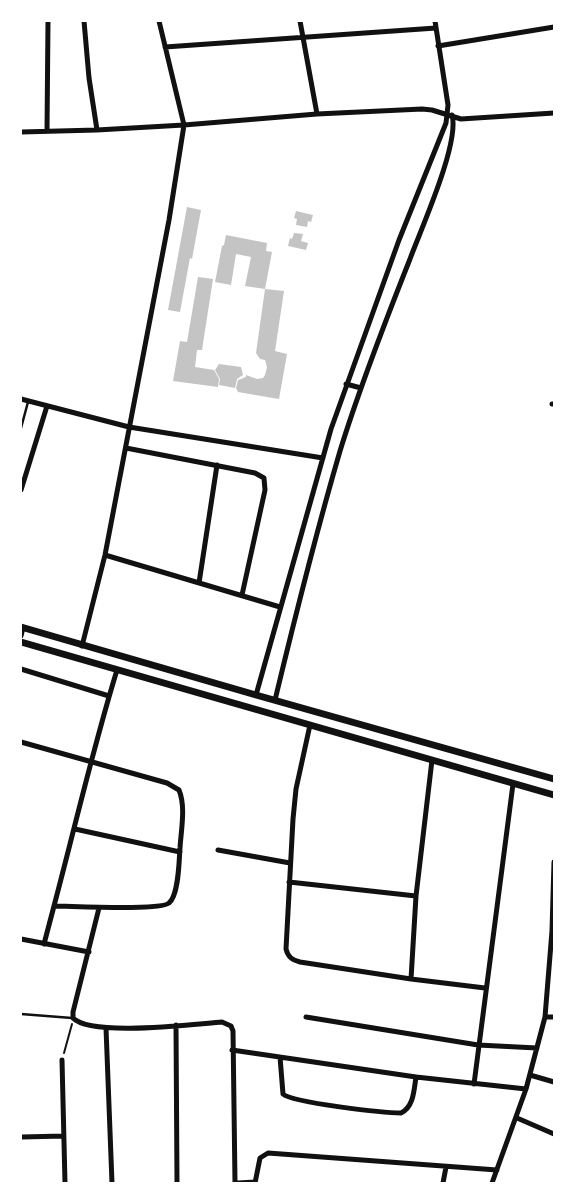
<!DOCTYPE html>
<html>
<head>
<meta charset="utf-8">
<style>
  body { margin:0 }
  #map { position:relative; width:575px; height:1204px; overflow:hidden; background:#fff; font-family:Karla,sans-serif }
  canvas { display:block }
  .frame { position:absolute; inset:0; border:22px solid #fff; pointer-events:none }
</style>
</head>
<body>
<div id="map">
<canvas width="575" height="1204"></canvas>
<div class="frame"></div>
</div>
<script>
const ctx = document.querySelector('canvas').getContext('2d');
ctx.lineJoin = 'round';
function paint(path, color) { ctx.fillStyle = color; ctx.fill(path, 'evenodd'); }
function strokePath(path, color, width, dash) { ctx.strokeStyle = color; ctx.lineWidth = width; ctx.lineCap = dash ? 'butt' : 'round'; ctx.setLineDash(dash || []); ctx.stroke(path); }
paint(new Path2D(`
  M187 207 201 210 192 259 190 258 180 312 168 310Z
  M296 211 313 215 311 222 308 221 307 227 296 225 297 219 294 218Z
  M294 233 303 234 301 241 308 243 306 250 288 246 290 238 292 239Z
  M226 235 267 243 266 251 272 252 265 289 245 286 251 257 236 254 231 285 215 282 222 246 224 245Z
  M198 277 213 279 202 350H197L195 367 214 370 219 379 218 387 173 381 180 341 187 342Z
  M265 289 284 291 275 351 287 354 279 399 238 392 236 388 238 380 246 377V375L257 379 263 378 265 375 267 367 265 360 260 359 256 353Z
  M219 364 241 367 243 375 237 379 235 388 219 385 220 379 215 370Z`), '#c4c4c4');
strokePath(new Path2D(`
  M64 1053 72 1024`), '#111', 2);
strokePath(new Path2D(`
  M21 428 28 402
  M21 1014 72 1018`), '#111', 2.5);
strokePath(new Path2D(`
  M84 21 89 78 97 130
  M300 21 317 114
  M438 46 554 27
  M165 47 436 28
  M47 131 48 21
  M21 132 97 130 184 125 159 21
  M346 384 361 388
  M21 399 129 427 323 458
  M552 404H554
  M126 448 255 473 264 478 265 490 242 595
  M21 490 47 406
  M105 555 280 607
  M199 583 217 465
  M21 636 23 628
  M82 646 105 555 169 220 184 125 317 114 422 109 432 110 461 119 554 113
  M21 669 109 696
  M256 695 331 429 399 240 446 123 448 105 435 21
  M275 700C295 617 316 533 340 451 360 386 385 322 410 259 421 229 460 143 452 115
  M310 725 296 789 293 819 286 949C288 957 292 960 300 962L411 979 485 988
  M21 742 167 783 179 790C186 807 181 830 180 848 179 860 179 895 169 903 160 911 71 906 54 906 75 827 93 748 117 670
  M75 829 180 852
  M218 850 290 863
  M289 882 416 896
  M99 908 73 1012V1018C91 1037 194 1024 222 1022L231 1026 233 1031 235 1183
  M21 939 89 952
  M44 944 54 906
  M411 979 416 896 432 760
  M306 1017 478 1045 537 1048
  M545 1017H554
  M176 1025 177 1183
  M106 1028 112 1183
  M232 1050 416 1077 526 1089
  M280 1057 283 1094C293 1103 385 1113 401 1113 414 1107 414 1089 416 1077
  M62 1060 65 1183
  M530 1075 554 1082
  M474 1084 513 784
  M517 1118 554 1134
  M22 1137 63 1136
  M238 1183 255 1182
  M255 1183 260 1158 268 1153 497 1170
  M443 1183 446 1167
  M492 1183 526 1089 545 1017 552 931 554 862`), '#111', 5);
strokePath(new Path2D(`
  M21 627 256 695 554 779
  M21 642 554 795`), '#111', 7);
</script>
</body>
</html>
